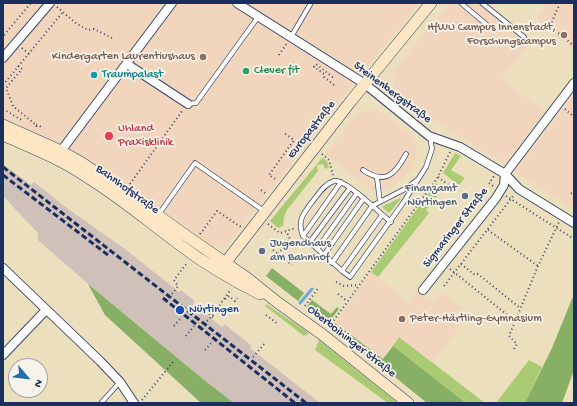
<!DOCTYPE html>
<html>
<head>
<meta charset="utf-8">
<style>
  body { margin:0 }
  #map { position:relative; width:577px; height:406px; overflow:hidden; background:#ecdfbe; font-family:"Gochi Hand",sans-serif }
  canvas { display:block }
  .frame { position:absolute; inset:0; border:4px solid #1b2f5e; pointer-events:none }
  .north { position:absolute; left:8px; top:358px; width:40px; height:40px; box-sizing:border-box; background:#f7f3e8; border:1px solid #9fa5b1; border-radius:50%; rotate:118deg; font-size:11px; font-weight:700; line-height:16px; text-align:center; color:#1b2f5e }
  .north::after { content:''; display:block; margin:auto; width:14px; height:18px; background:#1f6fb2; clip-path:polygon(50% 0,100% 100%,50% 72%,0 100%) }
</style>
</head>
<body>
<div id="map">
<canvas width="577" height="406"></canvas>
<div class="frame"></div>
<div class="north">N</div>
</div>
<script>
const ctx = document.querySelector('canvas').getContext('2d');
ctx.lineJoin = 'round';
function paint(path, color) { ctx.fillStyle = color; ctx.fill(path, 'evenodd'); }
function strokePath(path, color, width, dash) { ctx.strokeStyle = color; ctx.lineWidth = width; ctx.lineCap = dash ? 'butt' : 'round'; ctx.setLineDash(dash || []); ctx.stroke(path); }
function label(font, color, halo, rows, align = 'center') {
  ctx.font = font + ' "Gochi Hand",sans-serif'; ctx.lineWidth = 3.5; ctx.setLineDash([]); ctx.textBaseline = 'middle'; ctx.strokeStyle = halo; ctx.fillStyle = color; for (const [text, x, y, turn = 0] of rows) {
    ctx.save(); ctx.translate(x, y); ctx.rotate((+turn || 0) * Math.PI / 180); ctx.textAlign = isNaN(turn) ? turn : align; if (halo) ctx.strokeText(text, 0, 0); ctx.fillText(text, 0, 0); ctx.restore();
  }
}
paint(new Path2D(`
  M3 3H419L362 73 227 245 217 248 79 154 3 117Z
  M449 3H480L530 43 501 79 546 112 505 163 487 153 424 114 395 88 393 75 395 69Z
  M549 3H574V51L536 19Z
  M574 95V210L515 171Z
  M374 109 379 111 408 132 417 146V153L414 166 409 173 396 184 382 190 371 189 325 154 347 126 360 112Z
  M371 272 400 294 398 296 407 303 417 290 434 302 442 293 470 314 433 362 399 337 383 360 335 323Z`), '#f2d5bd');
paint(new Path2D(`
  M3 164 31 185 34 182 71 211 125 249 179 292 181 290 195 301 193 304 222 327 225 324 227 326 252 346 250 348 320 403H234L204 380 88 284 38 240V233L3 196Z`), '#cfc1ba');
paint(new Path2D(`
  M455 153 461 156 451 170 465 178 459 185 443 173Z
  M322 158 327 161 329 167 325 169 323 164 317 165 318 171 287 210 284 217 283 226 278 228 270 221Z
  M436 183 441 188 437 194 438 195 426 210 429 213 378 277 371 272Z
  M400 198 401 199 390 212 389 213 383 208V206Z
  M266 304 308 332V334L304 336 265 306Z
  M399 337 485 403H466L393 346Z
  M319 340 398 403H388L315 350Z
  M529 360 542 367 525 403H496Z`), '#aacb74');
paint(new Path2D(`
  M272 268 304 293 298 301 266 276Z
  M88 284 204 380 234 403H201L105 315Z
  M574 294V370L562 403H525L552 348Z
  M312 300 331 314 337 307 339 309 327 324 306 308Z
  M335 323 383 359 393 346 466 403H427L333 327Z`), '#87af66');
strokePath(new Path2D(`
  M300 303 312 289`), '#6ba8dd', 3);
const lane = new Path2D(`
  M461 3 487 25
  M482 3 524 37
  M291 37 311 3
  M188 104 196 103 258 17
  M363 170C385 185 395 175 406 154
  M377 178 380 202
  M159 214 195 163 264 211
  M391 222C380 214 345 178 334 181 324 184 318 195 312 202 303 214 297 221 303 236L342 271 350 277 403 203 426 167 432 149 430 136
  M303 236 341 182
  M310 242 350 188
  M317 249 357 193
  M324 255 364 198
  M332 263 372 206 407 188 417 180
  M342 271 382 215
  M101 403 120 382`);
const street = new Path2D(`
  M237 3 365 84 429 136 460 147 505 174 519 189 574 223
  M3 58 50 3
  M127 64 188 104
  M61 151 172 3
  M3 268 100 361 120 382 134 403
  M423 290 496 198 504 185 505 174 574 83
  M3 355 46 310`);
const secondary = new Path2D(`
  M3 125 61 151 82 163 124 191 181 232 247 278 277 302 323 335 408 403
  M3 135C32 148 61 159 87 177 120 197 149 222 180 245 205 264 232 280 260 294
  M229 277 226 262 351 101 431 3`);
strokePath(lane, '#3a496c', 5.5);
strokePath(street, '#3a496c', 10);
strokePath(secondary, '#3a496c', 12);
strokePath(new Path2D(`
  M560 3 550 26 574 46
  M57 7 77 24 88 30 94 29 112 38
  M4 35 31 3
  M22 48 29 54
  M279 55 287 43
  M18 66 22 69 6 88 13 106 36 125 37 128
  M3 85 63 12
  M334 85 324 77V74L314 67 316 64 335 79
  M3 109 22 120
  M565 109 574 117
  M36 125 42 127
  M322 154 329 160 333 175
  M438 177 455 190
  M275 179 269 175 294 140 284 133
  M130 184 182 111
  M493 186 489 183 494 176
  M261 190 265 193
  M571 193 574 195
  M506 196 574 239
  M268 224 280 233 296 228
  M488 230 538 266
  M200 234 217 211 241 227
  M273 250 292 265
  M278 254 290 239 286 231
  M461 264 475 275 478 274 520 308
  M450 269 515 321
  M336 282 344 286 359 285
  M444 286 513 196
  M172 294 178 286 174 280 187 263
  M338 294 347 301
  M225 299 229 296 235 301 237 298
  M305 306 319 287
  M209 314 214 318
  M266 315 278 324
  M207 321 213 315 231 289
  M174 326 182 317
  M329 327 438 177 450 152
  M186 336 194 326
  M514 349 517 344 509 336 538 266 559 222
  M205 350 213 341
  M253 357 265 343
  M142 400 173 362`), '#3a496c', 2, [1, 3]);
strokePath(lane, '#fff', 4);
strokePath(street, '#fff', 8);
strokePath(secondary, '#fce6c4', 11);
strokePath(new Path2D(`
  M3 167 306 403
  M3 175 108 255
  M163 298 295 403`), '#1b2f5e', 3, [6, 3]);
for (const [x, y, r, color] of [
  [564,35,4,"#8d6e63"],
  [203,57,4,"#8d6e63"],
  [246,71,4,"#2e9e5b"],
  [94,75,4,"#0f9aa8"],
  [109,136,5,"#e0444e"],
  [465,196,4,"#5c6f8a"],
  [262,251,4,"#5c6f8a"],
  [180,310,5,"#1a4fb4"],
  [402,319,4,"#8d6e63"]
]) { const dot = new Path2D(); dot.arc(x, y, r, 0, 2 * Math.PI); ctx.fillStyle = color; ctx.fill(dot); strokePath(dot, '#f7f3e8', 1.5); }
label('12px', '#785e54', '#f7f3e8', [
  ["HfWU Campus Innenstadt,",556,28],
  ["Forschungscampus",556,42],
  ["Kindergarten Laurentiushaus",195,57],
  ["Peter-Härtling-Gymnasium",410,319,"left"]
], 'right');
label('12px', '#27864d', '#f7f3e8', [
  ["Clever fit",254,71]
], 'left');
label('12px', '#0d838f', '#f7f3e8', [
  ["Traumpalast",102,75]
], 'left');
label('12px', '#1b2f5e', '#f7f3e8', [
  ["Steinenbergstraße",392,93,37],
  ["Europastraße",312,130,-52],
  ["Bahnhofstraße",127,190,36],
  ["Sigmaringer Straße",456,228,-52],
  ["Oberboihinger Straße",351,342,38]
]);
label('12px', '#be3a42', '#f7f3e8', [
  ["Uhland",118,129],
  ["Praxisklinik",118,143]
], 'left');
label('12px', '#4e5e75', '#f7f3e8', [
  ["Finanzamt",457,189],
  ["Nürtingen",457,203],
  ["Jugendhaus",270,244,"left"],
  ["am Bahnhof",270,258,"left"]
], 'right');
label('12px', '#164399', '#f7f3e8', [
  ["Nürtingen",189,310]
], 'left');
</script>
</body>
</html>
